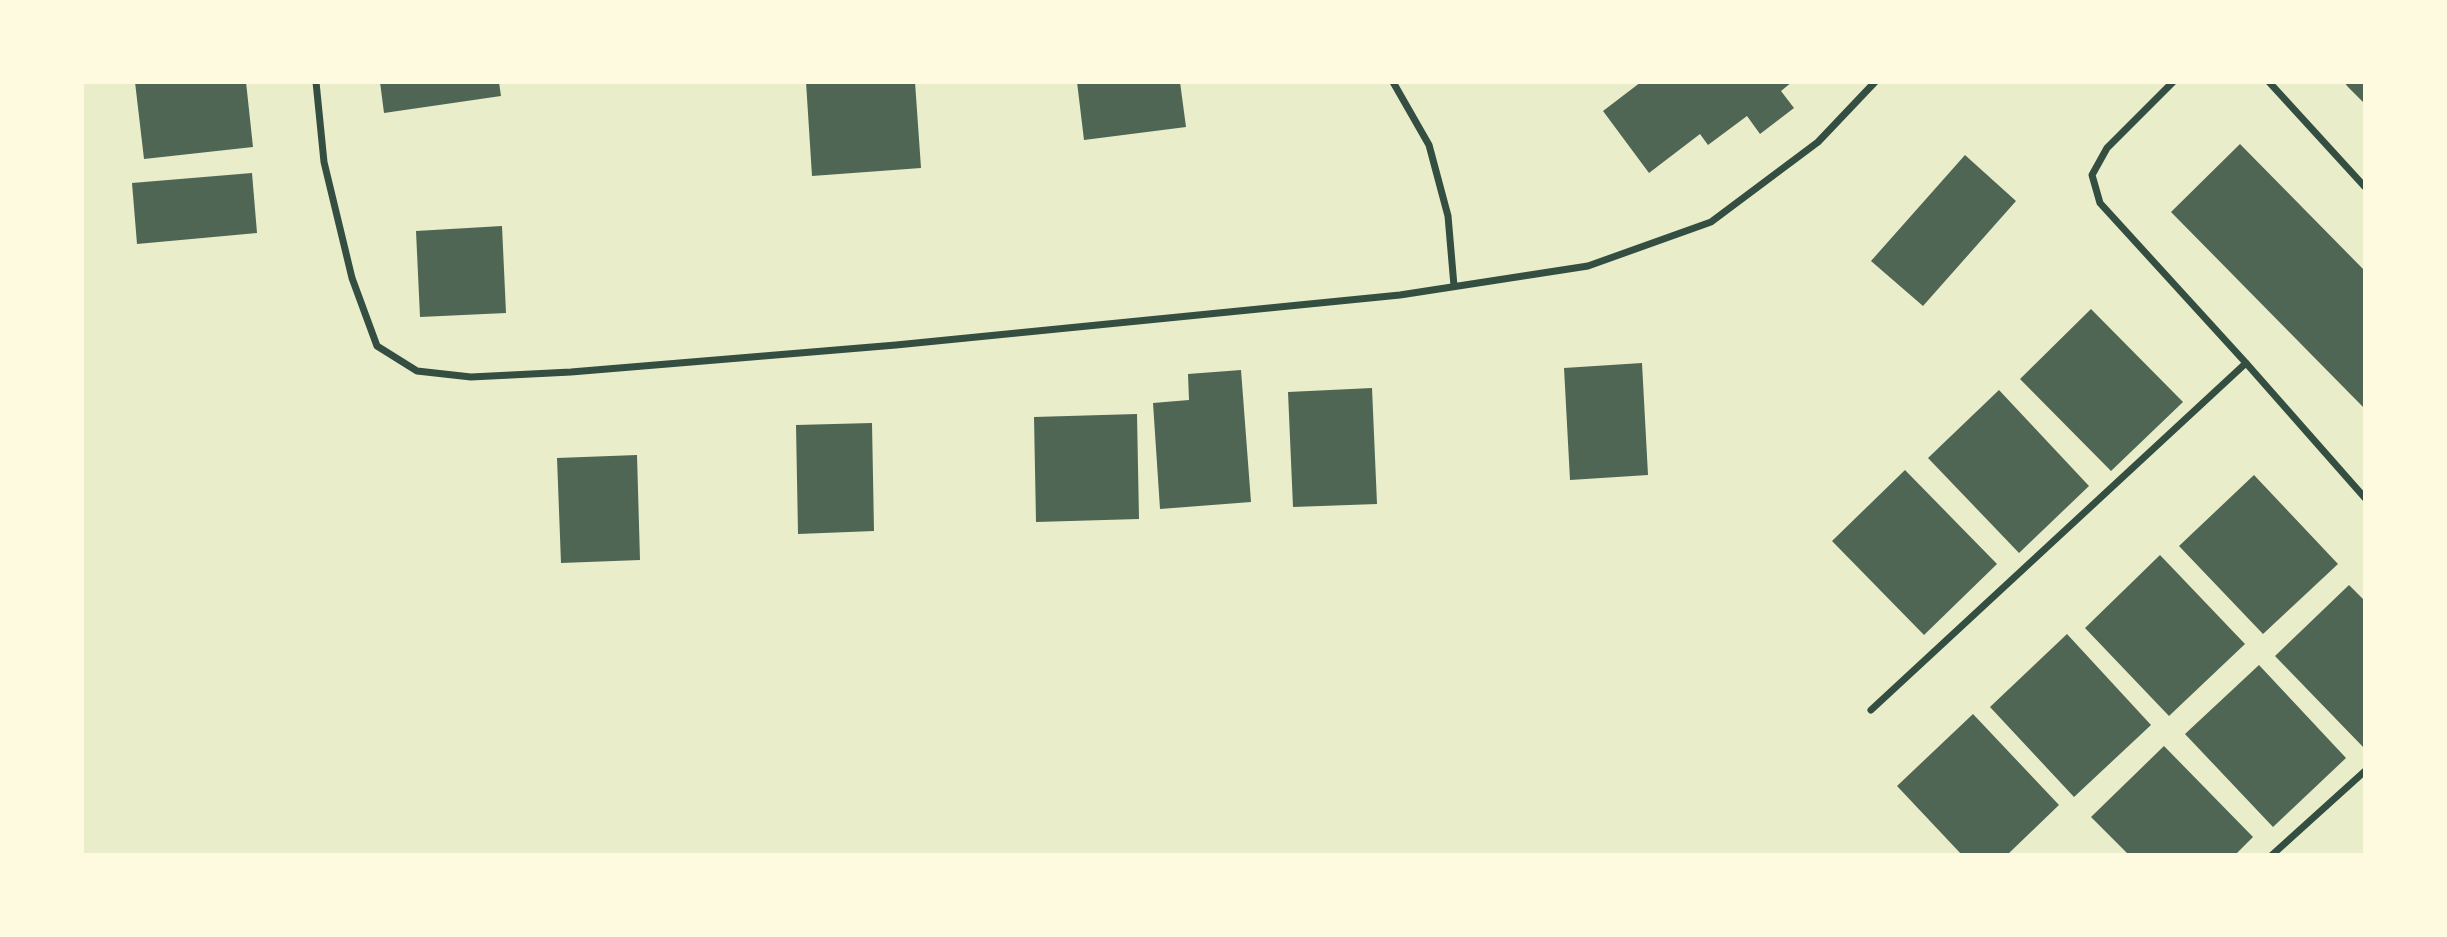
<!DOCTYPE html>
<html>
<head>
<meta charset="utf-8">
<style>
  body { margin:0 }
  #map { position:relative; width:2447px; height:937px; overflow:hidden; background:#e9edc9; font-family:Quicksand,sans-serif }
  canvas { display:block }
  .frame { position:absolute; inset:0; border:84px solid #fefae0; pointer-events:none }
</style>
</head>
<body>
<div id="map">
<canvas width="2447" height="937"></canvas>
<div class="frame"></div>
</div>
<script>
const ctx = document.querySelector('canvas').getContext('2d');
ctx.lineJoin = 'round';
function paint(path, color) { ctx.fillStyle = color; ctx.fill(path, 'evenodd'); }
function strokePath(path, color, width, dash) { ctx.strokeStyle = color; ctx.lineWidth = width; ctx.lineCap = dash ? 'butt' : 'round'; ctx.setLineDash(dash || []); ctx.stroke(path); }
paint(new Path2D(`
  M135 82H246L253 147 144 159Z
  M380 82H499L501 96 384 113Z
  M806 82H915L921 168 812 176Z
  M1077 82H1180L1186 127 1084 140Z
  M1641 82H1792L1781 91 1794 108 1760 134 1747 116 1708 145 1700 134 1649 173 1603 111Z
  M2344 82H2365V104L2348 87Z
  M2240 144 2365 271V409L2171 212Z
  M1965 155 2016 201 1923 306 1871 261Z
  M252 173 257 233 137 244 132 183Z
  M502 226 506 313 420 317 416 231Z
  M2091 309 2183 402 2111 471 2020 379Z
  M1642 363 1648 475 1570 480 1564 368Z
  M1241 370 1251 502 1160 509 1153 403 1189 400 1188 374Z
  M1372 388 1377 504 1293 507 1288 392Z
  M1999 390 2089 486 2019 553 1928 458Z
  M1137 414 1139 519 1036 522 1034 417Z
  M872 423 874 531 798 534 796 425Z
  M637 455 640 560 561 563 557 458Z
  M1905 470 1997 564 1924 635 1832 541Z
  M2254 475 2338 564 2263 634 2179 546Z
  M2160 555 2245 644 2169 716 2085 628Z
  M2349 585 2365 601V749L2275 656Z
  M2067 634 2151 725 2074 797 1990 707Z
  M2259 665 2346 758 2273 827 2185 734Z
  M1973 714 2059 805 2007 855H1962L1897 786Z
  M2164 746 2253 837 2235 855H2129L2091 817Z`), '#4f6655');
strokePath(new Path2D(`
  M316 82 324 162 352 278 377 346 417 371 471 377 571 372 896 345 1400 295 1588 266 1711 222 1818 142 1875 82
  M1393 82 1429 145 1448 216 1454 286
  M2173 82 2107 148 2092 175 2100 203 2246 363 2365 498
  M2269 82 2365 187
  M1871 710 2246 363
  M2272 855 2365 771`), '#344e41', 7);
</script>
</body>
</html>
